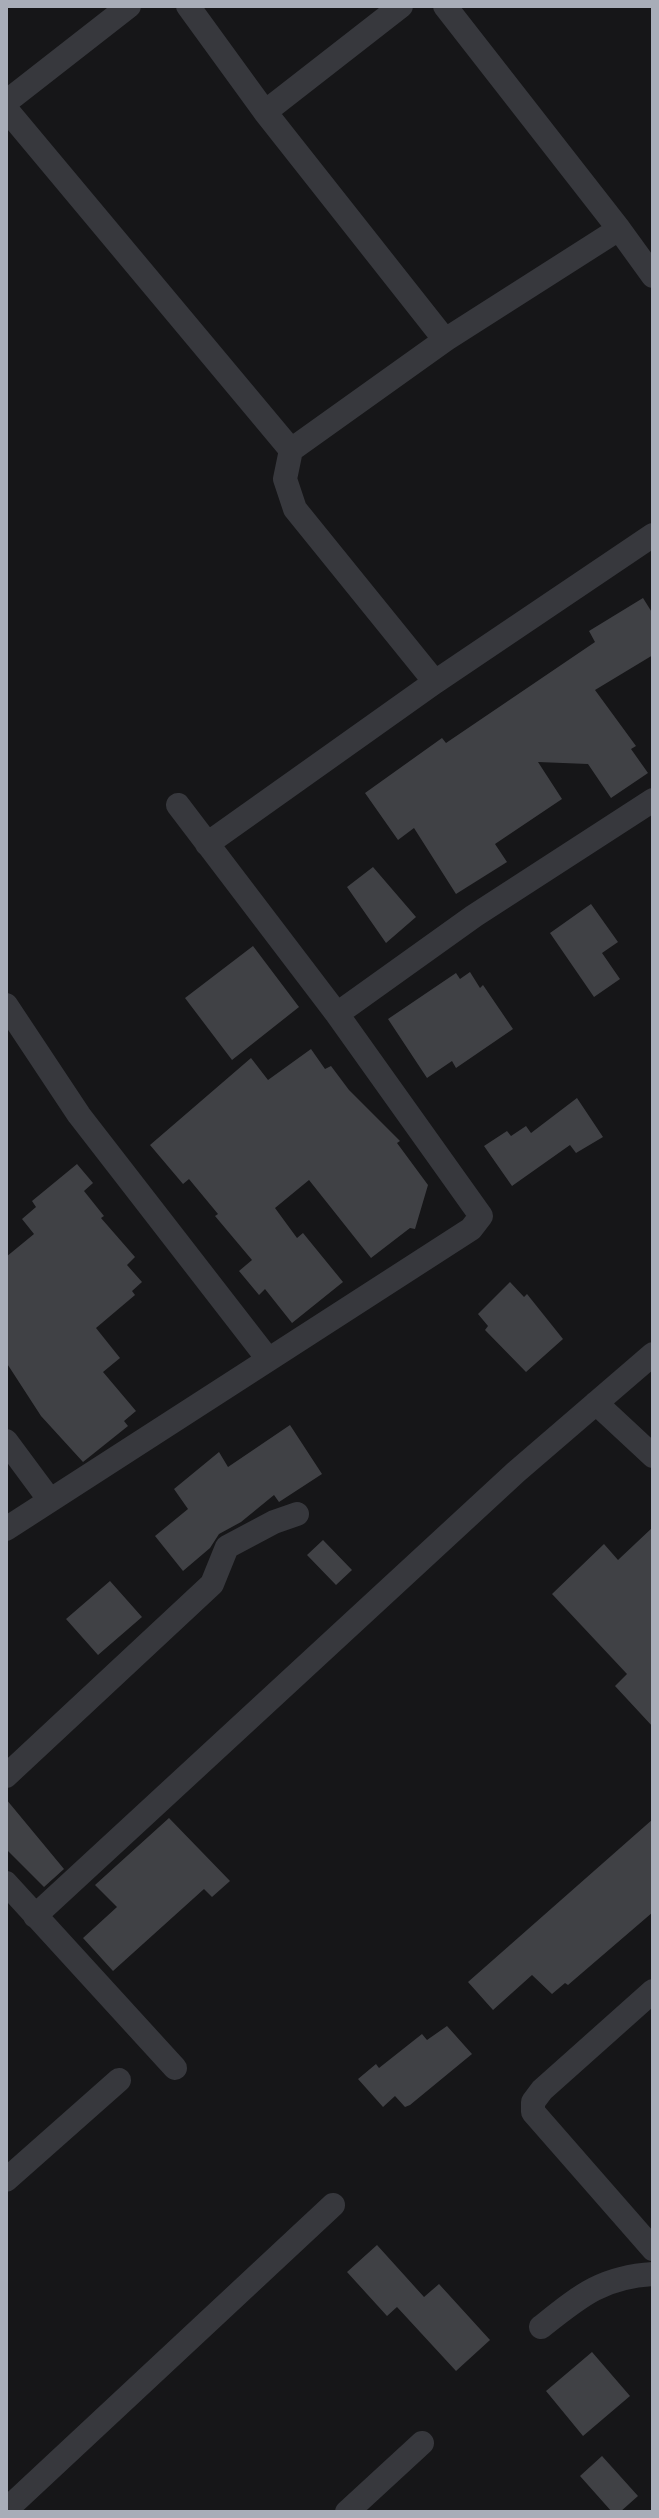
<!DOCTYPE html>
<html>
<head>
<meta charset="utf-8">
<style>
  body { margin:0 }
  #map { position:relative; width:659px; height:2518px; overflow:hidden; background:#161618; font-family:"PT Sans",sans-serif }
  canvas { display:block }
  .frame { position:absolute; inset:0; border:8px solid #a8adb8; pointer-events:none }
</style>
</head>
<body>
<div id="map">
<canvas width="659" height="2518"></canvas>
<div class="frame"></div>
</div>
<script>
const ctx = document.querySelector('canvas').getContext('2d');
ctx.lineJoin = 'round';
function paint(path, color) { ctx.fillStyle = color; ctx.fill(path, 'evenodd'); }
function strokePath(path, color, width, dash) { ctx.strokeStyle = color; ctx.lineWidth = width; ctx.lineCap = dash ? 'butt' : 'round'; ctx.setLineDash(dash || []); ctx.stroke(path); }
paint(new Path2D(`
  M643 598 653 614V655L595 690 636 746 631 749 648 773 611 798 588 764 538 762 562 799 495 844 507 862 456 894 414 828 398 840 365 793 442 738 446 743 595 642 589 631Z
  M373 867 416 917 386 943 347 887Z
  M591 904 618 942 602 953 620 979 594 997 550 933Z
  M253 946 299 1007 232 1060 185 998Z
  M470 972 480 988 483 985 513 1029 456 1068 452 1061 427 1078 388 1019 456 973 460 979Z
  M311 1049 325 1069 331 1066 349 1090 400 1141 397 1143 428 1185 415 1229 410 1228 371 1258 309 1180 275 1208 297 1238 303 1233 343 1282 292 1323 265 1289 259 1295 239 1271 252 1260 215 1216 218 1214 189 1179 183 1184 150 1145 251 1058 268 1080Z
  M577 1098 603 1137 576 1153 570 1145 512 1186 484 1146 507 1131 511 1136 526 1126 531 1133Z
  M77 1164 93 1183 84 1191 104 1216 101 1218 135 1257 127 1265 142 1282 132 1291 135 1295 96 1328 120 1358 103 1372 136 1411 124 1421 128 1426 83 1462 41 1416 6 1362V1257L34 1234 22 1219 36 1207 32 1201Z
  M510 1282 524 1297 527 1294 563 1339 526 1372 485 1330 488 1326 478 1314Z
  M290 1425 322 1474 279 1502 274 1495 241 1522 219 1534 210 1548 183 1571 155 1536 188 1509 174 1489 219 1452 228 1467Z
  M653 1527V1727L615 1686 627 1674 552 1594 604 1544 618 1560Z
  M323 1540 352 1570 336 1585 307 1555Z
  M110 1581 142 1617 98 1655 66 1619Z
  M6 1799 64 1869 44 1887 6 1849Z
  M169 1818 230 1881 212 1897 204 1889 113 1971 83 1938 117 1907 95 1885Z
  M653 1819V1912L568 1985 565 1983 552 1994 532 1975 493 2010 468 1982Z
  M447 2026 472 2054 410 2105 405 2107 395 2096 383 2107 358 2079 376 2064 379 2068 422 2034 427 2040Z
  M377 2245 424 2297 439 2284 490 2340 456 2371 397 2307 387 2316 347 2272Z
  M592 2352 630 2396 583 2436 546 2391Z
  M602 2456 638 2496 620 2512H612L580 2476Z`), '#404145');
strokePath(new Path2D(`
  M188 6 265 112 445 340
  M445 6 619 229
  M6 102 129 6
  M6 109 291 450
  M265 112 401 6
  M435 682 295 509 285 479 291 450 445 340 619 229 653 276
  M207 844 435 682 653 535
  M6 1005 79 1115 268 1359
  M337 1014 474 916 653 800
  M596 1403 653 1456
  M6 1441 49 1499
  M6 1529 471 1229 481 1216 337 1014 178 805
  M6 1776 212 1584 227 1547 274 1522 297 1514
  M6 1883 175 2068
  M35 1916 516 1472 653 1354
  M653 1991 542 2090 533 2102V2112L653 2249
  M6 2180 119 2080
  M541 2327C580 2296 602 2277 653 2274
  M6 2510 333 2205
  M347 2512 422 2443`), '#37383d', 24);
</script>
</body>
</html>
